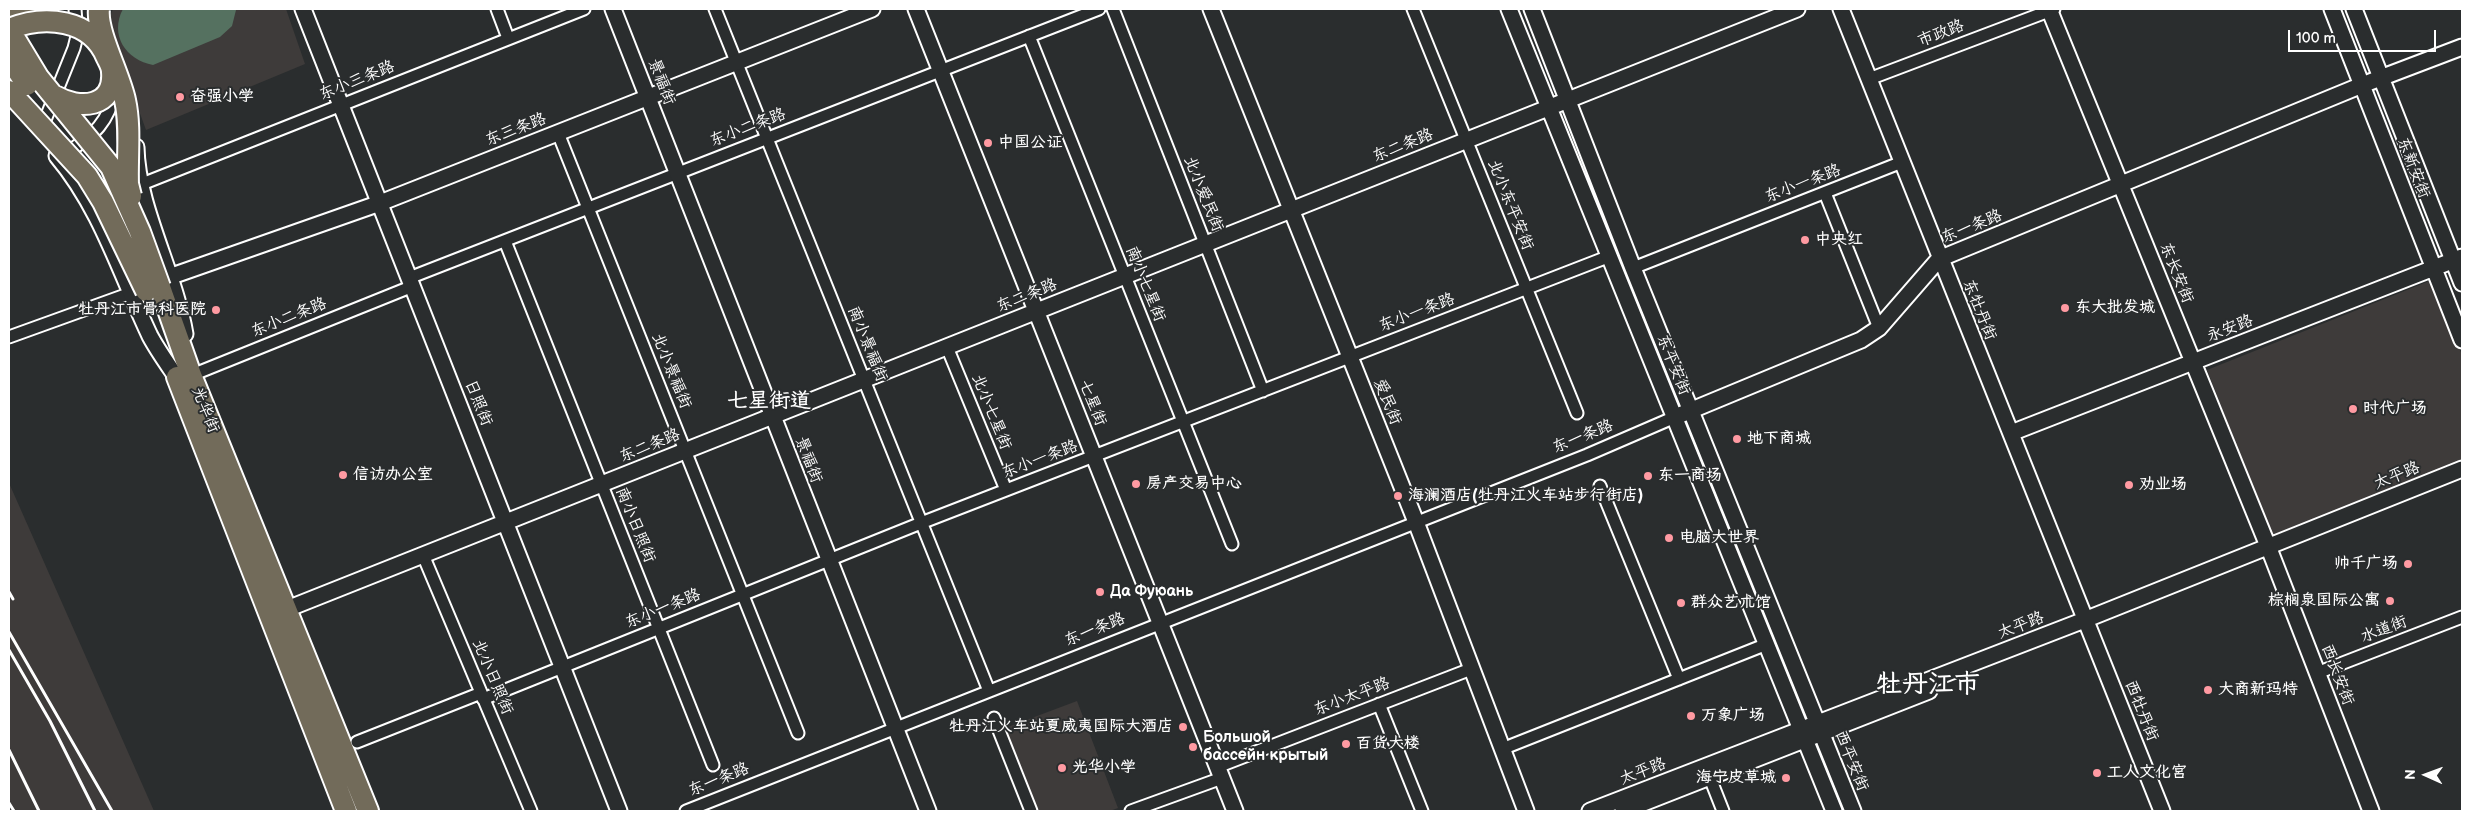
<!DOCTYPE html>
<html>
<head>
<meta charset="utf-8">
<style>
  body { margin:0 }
  #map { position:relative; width:2471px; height:820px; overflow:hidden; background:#2a2d2e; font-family:"Balsamiq Sans",sans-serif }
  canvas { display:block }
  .frame { position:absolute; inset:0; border:10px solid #fff; pointer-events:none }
  .north { position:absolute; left:2401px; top:750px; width:50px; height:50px; -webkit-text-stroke:4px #2a2d2e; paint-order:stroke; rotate:272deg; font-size:14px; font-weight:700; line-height:20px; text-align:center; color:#fff }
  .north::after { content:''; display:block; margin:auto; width:18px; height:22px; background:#fff; clip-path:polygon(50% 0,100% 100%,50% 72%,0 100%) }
  .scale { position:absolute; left:2288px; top:30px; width:148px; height:22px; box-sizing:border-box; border:2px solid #fff; border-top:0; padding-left:6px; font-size:15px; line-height:18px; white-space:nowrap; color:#fff; -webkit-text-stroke:4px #2a2d2e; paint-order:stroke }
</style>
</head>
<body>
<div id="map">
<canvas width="2471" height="820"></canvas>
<div class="frame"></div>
<div class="north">N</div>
<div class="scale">100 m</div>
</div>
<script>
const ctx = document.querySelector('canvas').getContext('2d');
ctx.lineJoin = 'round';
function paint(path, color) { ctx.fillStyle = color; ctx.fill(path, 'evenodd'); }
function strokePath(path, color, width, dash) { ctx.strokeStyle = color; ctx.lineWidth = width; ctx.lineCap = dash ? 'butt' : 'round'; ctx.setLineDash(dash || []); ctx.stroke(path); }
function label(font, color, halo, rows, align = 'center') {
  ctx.font = font + ' "Balsamiq Sans","LXGW WenKai TC",sans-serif'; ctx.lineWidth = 4; ctx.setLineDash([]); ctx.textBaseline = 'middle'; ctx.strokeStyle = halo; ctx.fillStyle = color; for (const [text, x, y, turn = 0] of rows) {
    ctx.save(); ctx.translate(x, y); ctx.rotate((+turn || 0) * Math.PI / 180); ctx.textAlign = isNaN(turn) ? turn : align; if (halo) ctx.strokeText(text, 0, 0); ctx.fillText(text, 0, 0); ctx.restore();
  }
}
paint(new Path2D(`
  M113 9H286L305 64 146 130 110 31V16Z
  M2432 280 2462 355V463L2272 535 2207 370Z
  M9 483 32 535 154 811H9Z
  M1077 701 1118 808 1110 811H1037L1005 728Z`), '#3e3b3a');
paint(new Path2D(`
  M123 9H236V10L232 26 220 37 153 65C126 60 109 35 123 9Z`), '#557160');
const street = new Path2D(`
  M497 9 508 38
  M715 9 989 691
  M1113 9 1263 391
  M1413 9 1577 413
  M1029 36 1232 544
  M1869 79 2054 9
  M41 130 74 48 77 36 75 9
  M558 133 798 733
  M63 156C92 135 107 127 116 89
  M142 184 584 9
  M1825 193 1879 328
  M505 241 713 765
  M1633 268 1902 162
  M409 278 1099 9
  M9 337 131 293
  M947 347 1006 490
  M187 377 413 286
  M1600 486 1679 679
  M423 555 531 811
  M2317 673 2462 617
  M483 699 921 523 1610 256
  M1379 704 1422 811
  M994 718 1031 811
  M357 742 481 693
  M1502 749 1767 644
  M1217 767 1471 669
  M1710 778 1723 811
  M686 811 1587 455 1675 417
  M1131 811 1222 778`);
const secondary = new Path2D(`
  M303 9 619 811
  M613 9 928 811
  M916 9 1235 811
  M1211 9 1416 522 1526 811
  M1509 9 1834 811
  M1532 9 1633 268 1853 811
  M1841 9C1947 277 2056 543 2162 811
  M2049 9 2270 551 2371 811
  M2332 9 2462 340
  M2354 9 2462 283
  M136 147C137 207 175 273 185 334
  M57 156C101 208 121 275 150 336 158 351 169 366 179 381
  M169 277 380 203 872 9
  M1675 417 1861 340 1879 328 1939 259 2362 85 2462 47
  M2011 433 2462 257
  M277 613 1797 9
  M1590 811 2087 619 2462 469
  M1623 811 1929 691`);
const highway = new Path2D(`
  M9 18 32 9
  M160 287 191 375 368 811
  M177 377 346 811`);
strokePath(street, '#fff', 15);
strokePath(secondary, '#fff', 19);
strokePath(highway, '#fff', 24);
strokePath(street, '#2a2d2e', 11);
strokePath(secondary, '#2a2d2e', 15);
strokePath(highway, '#726b5a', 20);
strokePath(new Path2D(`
  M9 592 13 599
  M9 632 112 811
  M9 650 50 721 95 811
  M9 750 39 811
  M9 803 14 811`), '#fff', 3);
const highwayBridge = new Path2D(`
  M99 9C96 31 120 75 125 100 131 127 127 157 128 184L131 196
  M9 29 38 77 111 167 140 232 160 287
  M9 29C44 15 91 18 107 58 109 62 112 67 112 72 115 108 79 110 55 96
  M9 58 27 85
  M9 91 87 176 103 202 146 291`);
strokePath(highwayBridge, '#fff', 24, []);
strokePath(highwayBridge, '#726b5a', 20);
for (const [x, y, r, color] of [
  [180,97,5,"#ff9aa2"],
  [988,143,5,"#ff9aa2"],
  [1805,240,5,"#ff9aa2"],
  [2065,308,5,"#ff9aa2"],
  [216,310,5,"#ff9aa2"],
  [2353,409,5,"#ff9aa2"],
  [1737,439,5,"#ff9aa2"],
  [343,475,5,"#ff9aa2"],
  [1648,476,5,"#ff9aa2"],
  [1136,484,5,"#ff9aa2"],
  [2129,485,5,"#ff9aa2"],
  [1398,496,5,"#ff9aa2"],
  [1669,538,5,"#ff9aa2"],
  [2408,564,5,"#ff9aa2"],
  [1100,592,5,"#ff9aa2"],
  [2390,601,5,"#ff9aa2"],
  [1681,603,5,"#ff9aa2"],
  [2208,690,5,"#ff9aa2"],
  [1691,716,5,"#ff9aa2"],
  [1183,727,5,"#ff9aa2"],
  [1346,744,5,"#ff9aa2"],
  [1193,747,5,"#ff9aa2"],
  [1062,768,5,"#ff9aa2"],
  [2097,773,5,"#ff9aa2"],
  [1786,778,5,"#ff9aa2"]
]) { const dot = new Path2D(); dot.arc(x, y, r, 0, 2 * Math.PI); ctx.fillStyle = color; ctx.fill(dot); strokePath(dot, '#2a2d2e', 2); }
label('16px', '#fff', '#2a2d2e', [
  ["市政路",1941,34,-21],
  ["东小三条路",357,81,-22],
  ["景福街",661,82,69],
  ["东小二条路",748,128,-21],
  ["东三条路",516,130,-21],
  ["东二条路",1403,146,-22],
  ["东新安街",2413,168,69],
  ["东小一条路",1803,184,-21],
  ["北小爱民街",1203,194,68],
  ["北小东平安街",1510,205,68],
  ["东一条路",1972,227,-22],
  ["东长安街",2176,273,68],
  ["南小七星街",1145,284,68],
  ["东二条路",1027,296,-22],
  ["东牡丹街",1979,310,68],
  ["东小一条路",1417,313,-21],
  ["东小二条路",289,318,-22],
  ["永安路",2230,329,-21],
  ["南小景福街",867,344,68],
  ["东平安街",1673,365,68],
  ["北小景福街",671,371,68],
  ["爱民街",1387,402,68],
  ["日照街",478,403,68],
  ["七星街",1092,403,68],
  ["光华街",205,410,68],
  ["北小七星街",991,412,68],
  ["东一条路",1583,437,-22],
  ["东二条路",650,446,-22],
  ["景福街",808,460,69],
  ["东小一条路",1040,460,-21],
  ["太平路",2397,476,-22],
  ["南小日照街",635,525,68],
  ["东小一条路",663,609,-22],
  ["太平路",2021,626,-21],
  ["东一条路",1095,630,-22],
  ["水道街",2384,630,-21],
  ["西长安街",2337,675,69],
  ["北小日照街",492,677,67],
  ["东小太平路",1352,697,-21],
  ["西牡丹街",2141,711,68],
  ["西平安街",1851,761,68],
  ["太平路",1643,772,-21],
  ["东一条路",719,780,-22]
]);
label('bold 16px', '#fff', '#2a2d2e', [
  ["奋强小学",190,97],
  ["中国公证",998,143],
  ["中央红",1815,240],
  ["东大批发城",2075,308],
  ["牡丹江市骨科医院",206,310,"right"],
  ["时代广场",2363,409],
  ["地下商城",1747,439],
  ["信访办公室",353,475],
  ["东一商场",1658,476],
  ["房产交易中心",1146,484],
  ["劝业场",2139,485],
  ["海澜酒店(牡丹江火车站步行街店)",1408,496],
  ["电脑大世界",1679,538],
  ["帅千广场",2398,564,"right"],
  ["Да Фуюань",1110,592],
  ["棕榈泉国际公寓",2380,601,"right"],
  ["群众艺术馆",1691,603],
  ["大商新玛特",2218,690],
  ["万象广场",1701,716],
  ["牡丹江火车站夏威夷国际大酒店",1173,727,"right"],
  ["Большой",1203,738],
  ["бассейн крытый",1203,756],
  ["百货大楼",1356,744],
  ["光华小学",1072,768],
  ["工人文化宫",2107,773],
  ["海宁皮草城",1776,778,"right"]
], 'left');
label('bold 21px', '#fff', '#2a2d2e', [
  ["七星街道",769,402]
]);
label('bold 26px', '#fff', '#2a2d2e', [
  ["牡丹江市",1928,685]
]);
</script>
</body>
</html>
